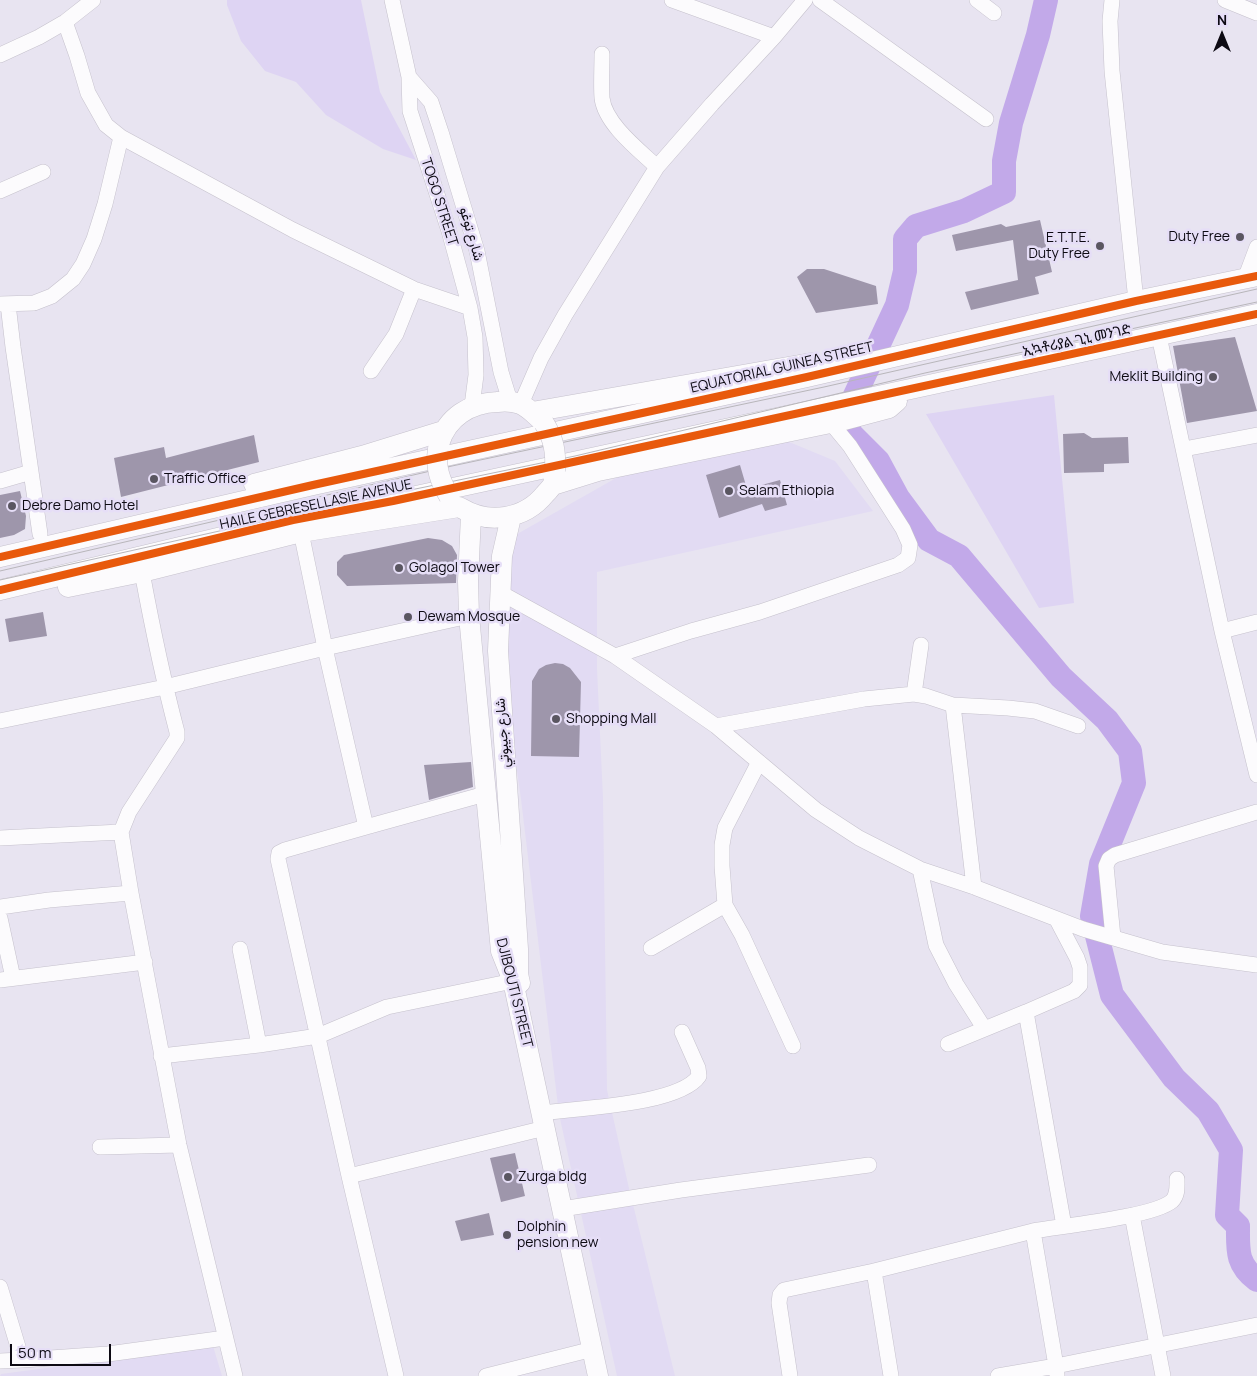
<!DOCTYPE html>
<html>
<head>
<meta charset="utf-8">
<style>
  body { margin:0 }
  #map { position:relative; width:1257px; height:1376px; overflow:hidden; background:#e8e4f1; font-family:Manrope,sans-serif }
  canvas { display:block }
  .north { position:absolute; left:1197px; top:10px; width:50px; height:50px; -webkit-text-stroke:4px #e6def7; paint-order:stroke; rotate:0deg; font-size:14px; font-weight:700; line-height:20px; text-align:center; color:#0d0a13 }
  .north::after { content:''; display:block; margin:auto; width:18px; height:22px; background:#0d0a13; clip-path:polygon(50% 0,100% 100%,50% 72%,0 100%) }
  .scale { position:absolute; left:10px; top:1344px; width:101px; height:22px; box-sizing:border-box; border:2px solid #0d0a13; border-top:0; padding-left:6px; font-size:15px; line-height:18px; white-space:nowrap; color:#0d0a13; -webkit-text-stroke:4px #e6def7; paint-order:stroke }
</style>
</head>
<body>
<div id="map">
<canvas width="1257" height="1376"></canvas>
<div class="north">N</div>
<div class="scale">50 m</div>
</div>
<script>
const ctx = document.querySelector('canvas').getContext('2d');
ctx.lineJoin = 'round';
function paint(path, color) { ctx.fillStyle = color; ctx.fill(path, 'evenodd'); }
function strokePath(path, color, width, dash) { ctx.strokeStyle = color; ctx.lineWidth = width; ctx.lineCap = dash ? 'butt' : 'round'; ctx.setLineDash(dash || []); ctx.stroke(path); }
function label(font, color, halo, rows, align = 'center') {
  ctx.font = font + ' Manrope,Vazirmatn,"Noto Sans Ethiopic",sans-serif'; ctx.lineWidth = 5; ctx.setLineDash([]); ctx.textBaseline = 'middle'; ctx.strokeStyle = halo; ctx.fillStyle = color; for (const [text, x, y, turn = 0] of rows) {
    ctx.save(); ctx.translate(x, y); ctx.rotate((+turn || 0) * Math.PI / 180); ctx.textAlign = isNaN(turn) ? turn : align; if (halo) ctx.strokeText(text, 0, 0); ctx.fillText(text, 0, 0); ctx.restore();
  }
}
paint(new Path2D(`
  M782 439 835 461 873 511 597 572V669L603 798 607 1090 628 1184 675 1376H617L559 1114 521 799 503 671 496 546 639 465Z
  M213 1346 222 1376H0L1 1374Z`), '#e2dbf3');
paint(new Path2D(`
  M227 0H361L380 92 416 160 383 149 326 115 296 82 265 71 241 41 227 5Z
  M1054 395 1074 603 1039 608 926 414Z`), '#ded4f3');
strokePath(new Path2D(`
  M1046 0 1038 35 1011 123 1004 161V192L964 211 916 226 905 239V271L897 305 844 419 851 434 878 461 898 498 929 540 959 556 1061 677 1107 720 1130 751 1134 783 1101 864 1092 916 1112 995 1174 1078 1208 1111 1231 1150 1227 1215 1238 1226C1238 1250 1236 1264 1257 1280`), '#c2a9e9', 24);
paint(new Path2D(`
  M1040 220 1052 272 1035 277 1039 294 971 310 965 292 1018 280 1013 240 956 251 952 235 1001 224 1006 227Z
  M807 269H824L876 286 878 304 816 313 797 277Z
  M1235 337 1257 411 1187 423 1173 346Z
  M1084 433 1092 438 1128 437 1129 463 1104 464V472L1064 473 1063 434Z
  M254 435 259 462 121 497 114 458 164 447 166 458Z
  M740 465 747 489 780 480 787 505 765 511 762 504 719 518 706 475Z
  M20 491 26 516 25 529 14 535 0 538V495Z
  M428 538 442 540 452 546 457 555 456 583 347 586 337 575V562L344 555Z
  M43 612 47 636 9 642 5 619Z
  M555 663 563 664 570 668 581 682 579 757 531 756 532 681 539 669 546 665Z
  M471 762 473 787 429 800 424 765Z
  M515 1153 525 1196 501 1202 490 1158Z
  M489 1213 494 1235 461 1241 455 1221Z`), '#9e96ab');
const minor = new Path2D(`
  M392 0 409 77 410 111 449 231 470 308 475 337 476 375 472 406
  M672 0 774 37
  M820 0 986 119
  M977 0 994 13
  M1112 0 1110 21 1112 71 1136 301
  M1225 0 1257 13
  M65 22 77 56 88 93 106 125 121 137 293 230 414 289 470 308
  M602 54C602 69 601 84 602 98 605 124 639 150 657 167
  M0 55 39 37 65 22 93 0
  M409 77 431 102 441 132 477 251 501 372 510 401
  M0 191 43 172
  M1245 279 1257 247
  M0 304 34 303 52 296 73 279 83 264 94 239 105 204 121 137
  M8 304 13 347 40 534
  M1159 336 1222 631 1257 775
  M371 371 396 334 414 289
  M521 404 541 358 565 315 657 167 712 104 774 37 805 0
  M1184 449 1257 435
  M0 481 31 472
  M301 532 325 648 366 827 285 850 279 853 278 859 349 1176 396 1376
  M142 572C152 626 163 679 177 732V738L129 812 121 832 131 893 179 1145 235 1376
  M499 592 615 656 716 726 816 810 859 838 920 869 974 887 1083 929 1162 952 1257 965
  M1222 631 1257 622
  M615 656 691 631 760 612 898 565 908 558 910 545 903 529 850 446 831 423
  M914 694 921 645
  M953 705 974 887
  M0 721 165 687 325 648 469 616
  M716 726 864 699 914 694 926 696 953 705 1008 708 1035 711 1078 726
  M759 762 725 828 722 845V866L725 905 742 935 793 1046
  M366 827 485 794
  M0 838 121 832
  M920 869 936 945 956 984 984 1028
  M0 907 49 900 131 893
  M0 918 13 978
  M1113 937 1106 866 1109 859 1115 855 1257 812
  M651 948 725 905
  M240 949 259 1045
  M0 980 145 962
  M1026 1012 1074 991 1080 985V967L1077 958 1057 920
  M948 1044 1026 1012 1064 1226
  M161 1056 259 1045 318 1036 387 1007 513 981
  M541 1113C578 1108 679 1105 699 1076L698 1068 682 1032
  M100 1147 179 1145
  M349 1176 545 1128
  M562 1209 681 1190 869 1165
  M1132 1215 1163 1376
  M1033 1231C1061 1226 1153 1217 1172 1201 1178 1195 1177 1187 1177 1179
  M874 1271 891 1376
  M0 1287 22 1360 108 1354 225 1338
  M0 1361 22 1360
  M486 1376 593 1349
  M790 1376 779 1303 780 1295 784 1290 874 1271 1033 1231 1056 1366 1257 1325
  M998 1376 1056 1366 1057 1375`);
const major = new Path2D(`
  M532 412 811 363
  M439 444C447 417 470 403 497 402 505 401 512 401 520 404 528 407 535 415 541 420
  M254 484 362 456 443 431
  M553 485 598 471 840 421 889 408 897 401
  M461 508C489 525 525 519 545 494 548 491 551 488 553 484 554 481 554 476 555 473
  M471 515 468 581 469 616 501 951 513 981 598 1376
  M511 517 502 556 498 651 518 949V974L520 983
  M0 557 313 485 807 377 1136 301 1257 276
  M68 587 142 572 301 532 459 507
  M0 590 293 520 393 501 1257 314`);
strokePath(minor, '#c5c1cc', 16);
strokePath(major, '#c5c1cc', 21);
strokePath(minor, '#fcfbfd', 15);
strokePath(major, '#fcfbfd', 20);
strokePath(new Path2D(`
  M0 571 452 466 824 387 1257 289
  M0 580 309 511 575 456 925 373 1257 302`), '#b8b6ba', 1);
const majorBridge = new Path2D(`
  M544 423C554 439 556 452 555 471
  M438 449C435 467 440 481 449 496`);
strokePath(majorBridge, '#c5c1cc', 21, []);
strokePath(majorBridge, '#fcfbfd', 20);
strokePath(new Path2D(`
  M0 557 313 485 807 377 1136 301 1257 276
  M0 590 293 520 393 501 1257 314`), '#e8590c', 8);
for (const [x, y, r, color] of [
  [1240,237,5,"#5a5661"],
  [1100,246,5,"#5a5661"],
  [1213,377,5,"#5a5661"],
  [154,479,5,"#5a5661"],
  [729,491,5,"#5a5661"],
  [12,506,5,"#5a5661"],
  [399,568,5,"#5a5661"],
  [408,617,5,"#5a5661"],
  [556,719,5,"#5a5661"],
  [508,1177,5,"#5a5661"],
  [507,1235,5,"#5a5661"]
]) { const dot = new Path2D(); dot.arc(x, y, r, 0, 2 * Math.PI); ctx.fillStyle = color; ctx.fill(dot); strokePath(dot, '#e6def7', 2); }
label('14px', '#0d0a13', '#e6def7', [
  ["TOGO STREET",439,202,72],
  ["شارع توغو",471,234,74],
  ["ኢኳቶሪያል ጊኒ መንገድ",1077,341,-12],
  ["EQUATORIAL GUINEA STREET",782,368,-13],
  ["HAILE GEBRESELLASIE AVENUE",316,505,-12],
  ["شارع جيبوتي",503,733,-94],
  ["DJIBOUTI STREET",514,993,76]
]);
label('14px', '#0d0a13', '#e6def7', [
  ["Duty Free",1230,237,"right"],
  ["E.T.T.E.",1090,238,"right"],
  ["Duty Free",1090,254,"right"],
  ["Meklit Building",1203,377,"right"],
  ["Traffic Office",164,479],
  ["Selam Ethiopia",739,491],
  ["Debre Damo Hotel",22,506],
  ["Golagol Tower",409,568],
  ["Dewam Mosque",418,617],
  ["Shopping Mall",566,719],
  ["Zurga bldg",518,1177],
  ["Dolphin",517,1227],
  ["pension new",517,1243]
], 'left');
</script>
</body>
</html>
